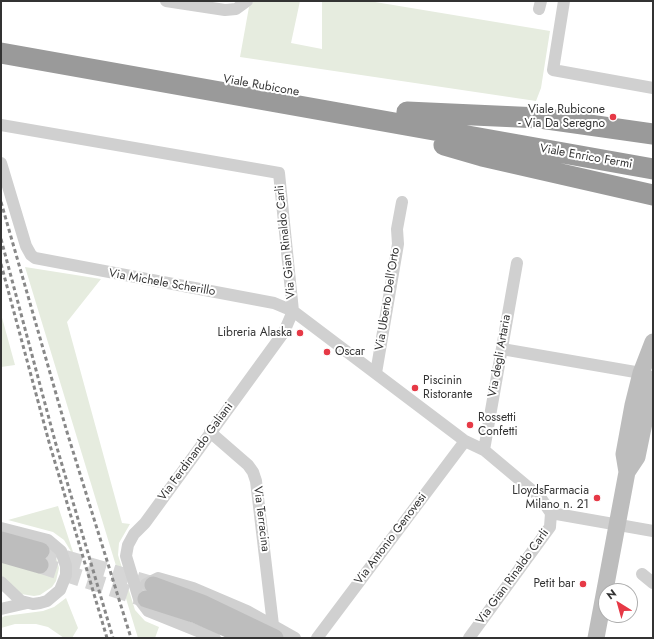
<!DOCTYPE html>
<html>
<head>
<meta charset="utf-8">
<style>
  body { margin:0 }
  #map { position:relative; width:654px; height:639px; overflow:hidden; background:#fff; font-family:Jost,sans-serif }
  canvas { display:block }
  .frame { position:absolute; inset:0; border:2px solid #333; pointer-events:none }
  .north { position:absolute; left:598px; top:583px; width:40px; height:40px; box-sizing:border-box; background:#fff; border:1px solid #adadad; border-radius:50%; rotate:323deg; font-size:11px; font-weight:700; line-height:16px; text-align:center; color:#333 }
  .north::after { content:''; display:block; margin:auto; width:14px; height:18px; background:#e63946; clip-path:polygon(50% 0,100% 100%,50% 72%,0 100%) }
</style>
</head>
<body>
<div id="map">
<canvas width="654" height="639"></canvas>
<div class="frame"></div>
<div class="north">N</div>
</div>
<script>
const c = document.querySelector('canvas').getContext('2d');
c.lineJoin = 'round';
function paint(path, color) {
  c.fillStyle = color;
  c.fill(path, 'evenodd');
}
function poly(rows) {
  const path = new Path2D();
  for (const r of rows) {
    path.moveTo(r[0], r[1]);
    for (let i = 2; i < r.length; i += 2) path.lineTo(r[i], r[i + 1]);
  }
  return path;
}
function strokePath(path, color, width, dash) {
  c.strokeStyle = color;
  c.lineWidth = width;
  c.lineCap = dash ? 'butt' : 'round';
  c.setLineDash(dash || []);
  c.stroke(path);
}
function drawText(font, color, halo, rows, align = 'center') {
  c.font = font + ' Jost,sans-serif';
  c.lineWidth = 4;
  c.setLineDash([]);
  c.textBaseline = 'middle';
  c.strokeStyle = halo;
  c.fillStyle = color;
  for (const [text, x, y, turn = 0] of rows) {
    c.save();
    c.translate(x, y);
    c.rotate((+turn || 0) * Math.PI / 180);
    c.textAlign = isNaN(turn) ? turn : align;
    if (halo) c.strokeText(text, 0, 0);
    c.fillText(text, 0, 0);
    c.restore();
  }
}
const green = poly([
  [254,1,300,1,291,43,322,49,322,1,369,1,550,31,541,88,536,101,240,57,249,7],
  [25,267,101,279,67,322,122,523,130,524,119,543,118,555,135,610,145,621,159,627,155,638,138,638],
  [1,314,15,365,1,367],
  [58,506,75,558,64,540,53,532,8,520],
  [46,547,57,560,59,568,56,581,52,587,40,595,34,596,21,594,1,575,1,562,30,570],
  [66,598,78,628,72,638,64,638,48,627,36,624,15,624,1,628,1,618,5,616,43,611,54,607]
]);
const secondaryTunnel = poly([
  [41,551,153,585],
  [40,565,146,599]
]);
const street = poly([
  [166,1,225,10,236,9,247,1],
  [564,1,553,70,653,88],
  [539,9,541,1],
  [1,125,279,173,293,311,284,332,145,523,134,534,128,545,126,556,139,599,148,611,215,638],
  [1,163,26,246,31,255,35,258,274,303,293,311,465,441,484,450,540,497,551,513,550,527,469,638],
  [502,349,641,373],
  [376,373,398,244,397,229,402,202],
  [210,432,248,465,253,472,256,481,273,625],
  [484,450,517,263],
  [551,513,653,531],
  [1,528,48,540,61,551,66,566,66,575,60,590,47,601,40,603,33,604,21,601,1,582],
  [642,574,653,583],
  [146,584,158,578,193,588,247,611,295,638],
  [1,609,27,603],
  [317,638,465,441]
]);
const secondary = poly([
  [627,472,637,457,653,379],
  [1,540,41,551],
  [1,554,40,565],
  [153,585,202,603,275,638],
  [146,599,196,615,248,638],
  [596,638,627,472,624,454,633,405,641,373,653,342]
]);
const highway = poly([
  [1,53,653,169],
  [407,112,540,118,653,134],
  [444,145,482,156,653,195]
]);
const rail = poly([
  [1,202,67,432,131,638],
  [1,239,55,441,113,638],
  [1,264,49,442,107,638]
]);
const markers = [
  [613,117,4,"#e63946"],
  [300,333,4,"#e63946"],
  [327,352,4,"#e63946"],
  [415,388,4,"#e63946"],
  [470,425,4,"#e63946"],
  [597,498,4,"#e63946"],
  [583,584,4,"#e63946"]
];
const streetNames = [
  ["Viale Rubicone",261,86,10],
  ["Viale Enrico Fermi",586,157,10],
  ["Via Gian Rinaldo Carli",286,242,-96],
  ["Via Michele Scherillo",162,283,10],
  ["Via Uberto Dell'Orto",388,299,-81],
  ["Via degli Artaria",500,356,-80],
  ["Via Ferdinando Galiani",196,452,-54],
  ["Via Terracina",261,519,83],
  ["Via Antonio Genovesi",391,539,-53],
  ["Via Gian Rinaldo Carli",513,577,-54]
];
const poiNames = [
  ["Viale Rubicone",605,110],
  ["- Via Da Seregno",605,124],
  ["Libreria Alaska",292,333],
  ["Oscar",335,352,"left"],
  ["Piscinin",423,381,"left"],
  ["Ristorante",423,395,"left"],
  ["Rossetti",478,418,"left"],
  ["Confetti",478,432,"left"],
  ["LloydsFarmacia",589,491],
  ["Milano n. 21",589,505],
  ["Petit bar",575,584]
];
paint(green, '#e6ecdf');
strokePath(secondaryTunnel, '#d6d6d6', 17, [17, 8]);
strokePath(street, '#d0d0d0', 12);
strokePath(secondary, '#bdbdbd', 17);
strokePath(highway, '#9a9a9a', 21);
strokePath(rail, '#888', 3, [4, 3]);
for (const [x, y, r, color] of markers) {
  const dot = new Path2D();
  dot.arc(x, y, r, 0, 2 * Math.PI);
  c.fillStyle = color;
  c.fill(dot);
  strokePath(dot, '#fff', 1.5);
}
drawText('12px', '#333', '#fff', streetNames);
drawText('12px', '#333', '#fff', poiNames, 'right');
</script>
</body>
</html>
